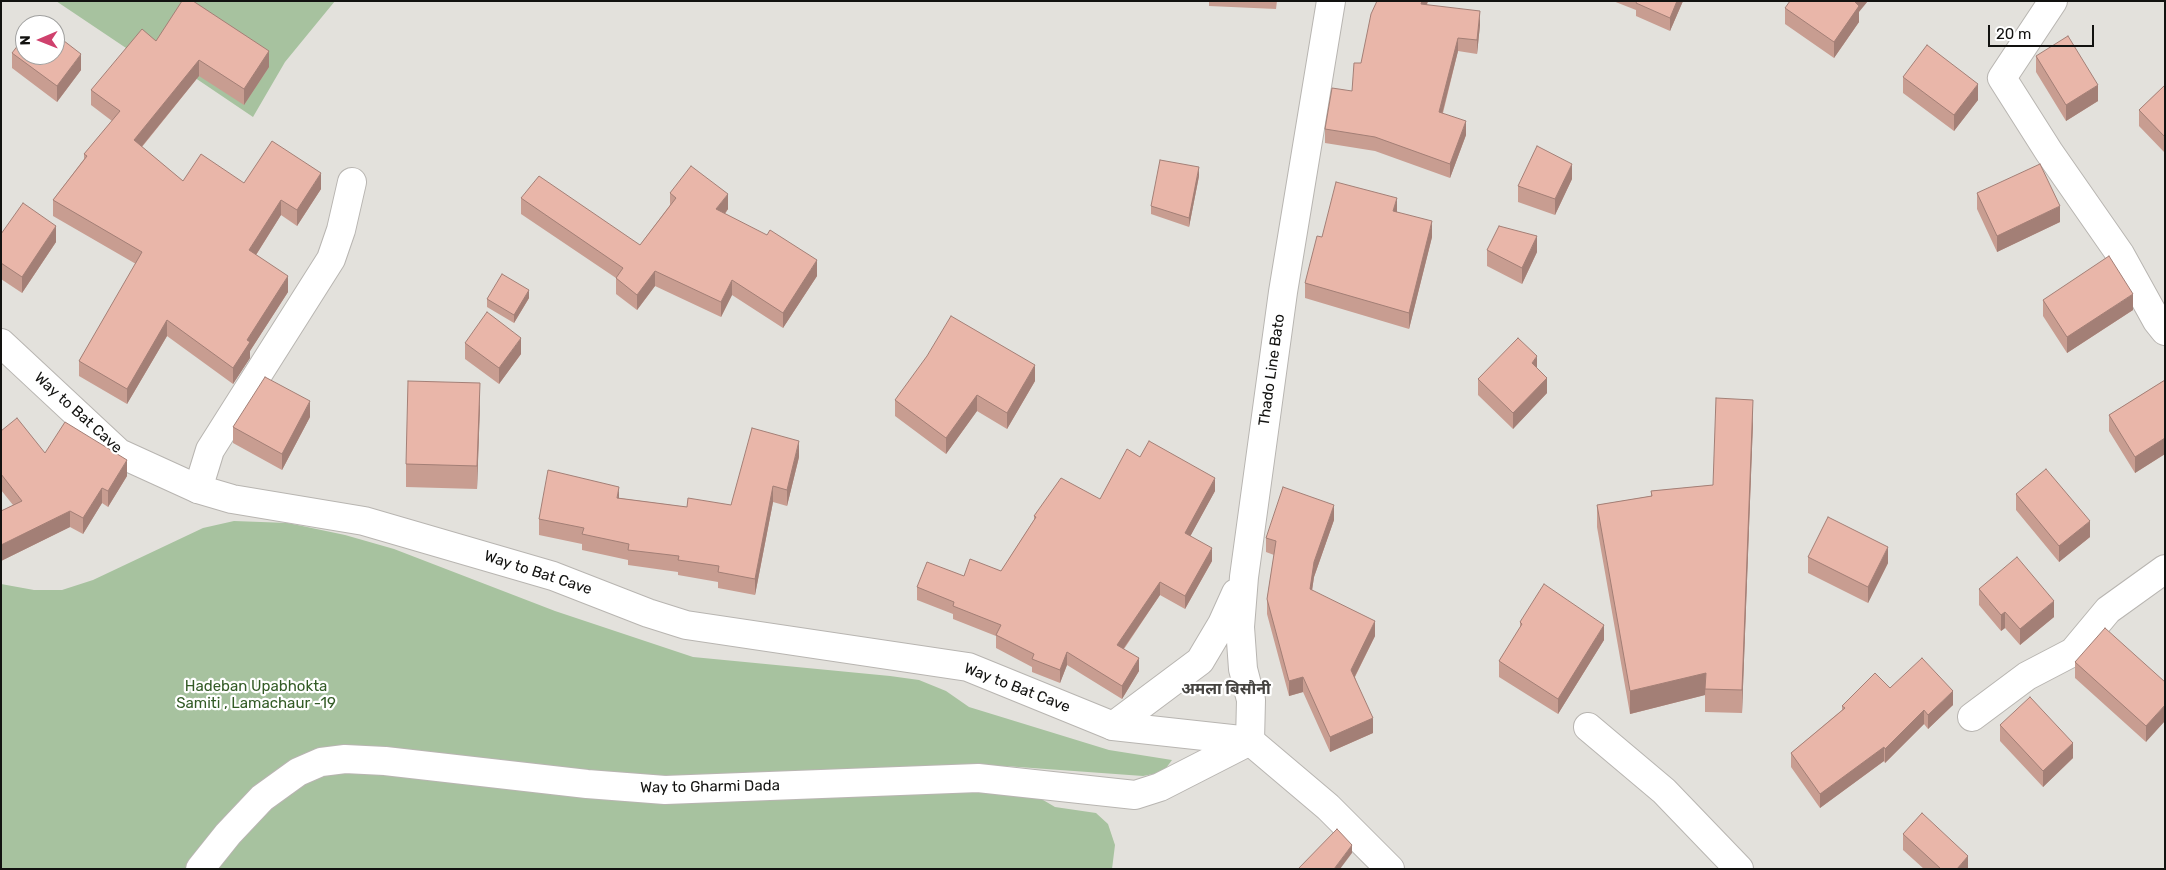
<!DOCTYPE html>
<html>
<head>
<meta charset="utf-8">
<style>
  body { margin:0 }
  #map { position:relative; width:2166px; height:870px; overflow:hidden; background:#e3e1dc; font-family:Rubik,sans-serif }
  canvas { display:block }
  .frame { position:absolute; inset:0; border:2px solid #121210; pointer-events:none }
  .north { position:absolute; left:15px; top:15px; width:50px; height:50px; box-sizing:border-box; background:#fff; border:1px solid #a0a09f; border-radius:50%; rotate:269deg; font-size:14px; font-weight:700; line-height:20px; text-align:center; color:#121210 }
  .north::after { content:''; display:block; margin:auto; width:18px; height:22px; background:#cf416d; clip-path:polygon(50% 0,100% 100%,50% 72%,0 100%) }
  .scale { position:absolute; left:1988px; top:25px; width:106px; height:22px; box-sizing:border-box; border:2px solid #121210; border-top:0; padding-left:6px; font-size:15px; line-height:18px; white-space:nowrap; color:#121210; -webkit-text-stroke:4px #fff; paint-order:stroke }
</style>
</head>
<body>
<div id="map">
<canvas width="2166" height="870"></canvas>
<div class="frame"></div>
<div class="north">N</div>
<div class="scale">20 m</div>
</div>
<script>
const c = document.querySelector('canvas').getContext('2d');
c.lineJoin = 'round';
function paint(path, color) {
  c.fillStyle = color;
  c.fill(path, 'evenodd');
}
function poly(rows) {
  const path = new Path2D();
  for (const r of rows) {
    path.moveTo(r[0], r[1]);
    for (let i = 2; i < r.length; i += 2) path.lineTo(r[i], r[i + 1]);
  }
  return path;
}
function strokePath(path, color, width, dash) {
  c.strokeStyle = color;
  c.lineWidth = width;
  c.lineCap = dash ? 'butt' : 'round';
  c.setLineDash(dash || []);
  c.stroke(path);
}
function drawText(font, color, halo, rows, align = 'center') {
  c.font = font + ' Rubik,"Noto Sans Devanagari",sans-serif';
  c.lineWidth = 4.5;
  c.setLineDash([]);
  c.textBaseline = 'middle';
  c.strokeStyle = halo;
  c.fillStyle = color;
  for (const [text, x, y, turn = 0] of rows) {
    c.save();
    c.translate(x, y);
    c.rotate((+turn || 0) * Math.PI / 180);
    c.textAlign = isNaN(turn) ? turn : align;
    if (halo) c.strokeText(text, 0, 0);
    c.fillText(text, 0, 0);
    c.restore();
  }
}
const green = poly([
  [56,1,335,1,285,62,253,117,139,40,129,50],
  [234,521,288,523,345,535,394,549,555,611,693,657,890,676,919,680,946,691,969,707,1109,750,1172,760,1163,772,1143,776,1005,766,1021,787,1055,807,1096,813,1108,824,1115,845,1112,869,1,869,1,584,34,590,62,590,93,580,203,528]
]);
const street = poly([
  [2053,1,2002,78,2049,152,2120,254,2157,321,2165,331],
  [198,489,210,450,331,259,341,230,352,182],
  [1972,717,2027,676,2073,652,2108,610,2165,569],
  [1588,727,1664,791,1739,869]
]);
const secondary = poly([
  [1113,726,1200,661,1222,624,1236,593],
  [200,869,228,834,262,798,298,772,321,762,345,759,385,761,587,784,665,790,978,778,1135,795,1160,787,1250,741,1251,700,1243,669,1240,627,1244,577,1283,292,1331,1]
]);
const primary = poly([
  [1,343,119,453,198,489,232,499,364,521,553,576,648,613,686,625,968,667,1113,726,1250,741,1328,807,1390,869]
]);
const wall = poly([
  [1209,1,1277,1,1276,9,1209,6],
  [1377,1,1428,1,1427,5,1480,25,1477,54,1458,51,1443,113,1466,135,1450,178,1375,151,1325,143,1325,129,1352,91,1361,63],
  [1613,1,1683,1,1670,31,1636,16,1636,10],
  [1785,8,1859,12,1859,22,1834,58,1785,24],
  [156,41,269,67,244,105,199,76,142,147,183,181,244,183,321,189,297,226,281,215,256,255,288,292,250,351,250,358,233,384,167,336,127,404,79,376,79,361,136,264,53,216,53,200,84,159,84,154,112,121,91,105,91,90],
  [12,53,81,70,57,102,12,68],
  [2036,56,2098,101,2066,121,2036,72],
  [1903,77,1978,100,1954,131,1903,93],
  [2165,85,2165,153,2139,126,2139,110],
  [1199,176,1189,227,1151,214,1151,206],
  [1572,179,1555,215,1518,202,1518,186],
  [670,193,728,209,725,214,817,276,783,328,732,295,721,317,655,286,637,310,616,294,616,278,521,214,521,198,640,245,670,205],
  [1977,193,2060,222,1997,252,1977,209],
  [1397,212,1432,237,1409,329,1305,298,1305,283,1322,237],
  [1,234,56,242,22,293,1,279],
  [1487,250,1537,252,1522,284,1487,266],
  [529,298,514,323,487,307,487,299],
  [2043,300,2133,310,2067,353,2043,316],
  [465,343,521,354,499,384,465,359],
  [1537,368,1547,393,1513,429,1478,395,1478,379],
  [2165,380,2165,454,2135,473,2109,431,2109,415],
  [1035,381,1007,429,977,411,946,454,895,416,895,400],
  [480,405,477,489,406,487,406,464],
  [310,417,282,470,233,443,233,427],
  [1753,422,1742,713,1705,712,1705,695,1630,714,1597,527,1597,505,1651,496,1651,491,1713,485],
  [1,431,45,453,127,476,108,507,102,503,83,534,70,527,1,561,1,511,13,505,1,490],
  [799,457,787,506,773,502,755,595,718,588,718,582,678,575,678,572,628,565,628,560,582,550,582,544,539,535,539,519,619,498,687,507,731,505],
  [1140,457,1215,491,1190,536,1212,561,1185,609,1160,595,1124,649,1139,671,1122,699,1067,665,1060,683,1032,672,1032,667,996,648,996,636,953,619,953,614,917,600,917,587,964,576,1001,571,1034,520,1034,516,1100,499],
  [2016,494,2090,537,2059,562,2016,510],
  [1334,520,1314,577,1312,590,1375,636,1355,677,1373,733,1330,752,1303,692,1289,696,1267,614,1267,599,1274,555,1266,552,1266,538],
  [1808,557,1888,563,1868,603,1808,573],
  [1979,589,2054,617,2020,645,2005,628,2001,631,1979,605],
  [1520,622,1604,640,1558,714,1499,677,1499,661,1520,628],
  [2075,662,2165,682,2146,742,2075,678],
  [1890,688,1953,705,1928,729,1924,724,1885,763,1884,761,1820,808,1791,767,1791,753,1842,710,1842,706],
  [2000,725,2073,758,2043,787,2000,741],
  [1903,834,1968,869,1924,869,1903,850]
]);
const shadedWall = poly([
  [1422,1,1428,1,1421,18,1421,4],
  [1677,1,1683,1,1670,31,1670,18],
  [1856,1,1868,1,1859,12,1859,22,1834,58,1834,42],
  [1480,11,1480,25,1477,54,1477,40],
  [1458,38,1458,51,1439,126,1439,112],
  [269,51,269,67,244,105,244,89],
  [81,54,81,70,57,102,57,86],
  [199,60,199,76,134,156,134,140],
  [1978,84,1978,100,1954,131,1954,115],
  [2098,85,2098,101,2066,121,2066,105],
  [1466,121,1466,135,1450,178,1450,164],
  [1572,164,1572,179,1555,215,1555,199],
  [1199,167,1199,176,1189,227,1189,218],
  [321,173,321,189,297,226,297,210],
  [728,194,728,209,716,225,716,209],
  [1397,198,1397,214,1393,211],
  [281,200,281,215,249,266,249,250],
  [2060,206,2060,222,1997,252,1997,236],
  [1432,221,1432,237,1409,329,1409,313],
  [56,226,56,242,22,293,22,277],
  [1537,236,1537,252,1522,284,1522,268],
  [817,260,817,276,783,328,783,313],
  [655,271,655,286,637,310,637,295],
  [288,276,288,292,250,351,250,358,233,384,233,368,247,340],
  [732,280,732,295,721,317,721,302],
  [529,290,529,298,514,323,514,315],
  [2133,294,2133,310,2067,353,2067,337],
  [167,320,167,336,127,404,127,389],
  [521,338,521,354,499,384,499,368],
  [1537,356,1537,372,1532,363],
  [1035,365,1035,381,1007,429,1007,413],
  [1547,378,1547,393,1513,429,1513,413],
  [480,383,480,405,477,489,477,466],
  [977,395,977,411,946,454,946,438],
  [1753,400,1753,422,1742,713,1742,690],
  [310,401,310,417,282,470,282,454],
  [2165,438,2165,454,2135,473,2135,457],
  [799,441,799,457,787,506,787,490],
  [127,460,127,476,108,507,108,491],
  [1215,478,1215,491,1185,546,1185,533],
  [773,486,773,502,755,595,755,579],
  [619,487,619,503,617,498],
  [102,488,102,503,83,534,83,518],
  [1334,505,1334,520,1314,577,1310,604,1310,589,1314,562],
  [70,511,70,527,1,561,1,545],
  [2090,521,2090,537,2059,562,2059,546],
  [1888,547,1888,563,1868,603,1868,587],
  [1212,548,1212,561,1185,609,1185,596],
  [1160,582,1160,595,1117,658,1117,645],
  [2054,601,2054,617,2020,645,2020,629],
  [2005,612,2005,628,2001,631,2001,615],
  [1375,621,1375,636,1351,684,1351,670],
  [1604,625,1604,640,1558,714,1558,699],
  [1067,652,1067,665,1060,683,1060,670],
  [1139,658,1139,671,1122,699,1122,686],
  [1706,673,1705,695,1630,714,1630,691],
  [1303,677,1303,692,1289,696,1289,681],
  [1953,691,1953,705,1928,729,1928,715],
  [2165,705,2165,721,2146,742,2146,726],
  [1924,710,1924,724,1885,763,1885,749],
  [1373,718,1373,733,1330,752,1330,737],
  [2073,743,2073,758,2043,787,2043,771],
  [1884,747,1884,761,1820,808,1820,794],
  [1352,845,1352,853,1340,869,1334,869],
  [1968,856,1968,869,1957,869]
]);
const building = poly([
  [182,1,193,1,269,51,244,89,199,60,134,140,183,181,201,154,244,183,272,141,321,173,297,210,281,200,249,250,288,276,247,340,250,342,233,368,167,320,127,389,79,361,142,252,53,200,87,156,84,154,120,111,91,90,142,29,156,41,182,1],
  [1377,1,1422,1,1421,4,1480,11,1477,40,1458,38,1439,112,1466,121,1450,164,1375,137,1325,129,1332,88,1352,91,1354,63,1361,63,1371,14,1377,1],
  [1637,1,1677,1,1670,18,1636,3,1637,1],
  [1790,1,1856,1,1855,2,1859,6,1834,42,1785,8,1790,1],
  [36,20,43,25,33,25,36,20],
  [55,34,81,54,57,86,12,53,25,36,25,55,55,55,55,34],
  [2068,36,2098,85,2066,105,2036,56,2068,36],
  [1927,45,1978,84,1954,115,1903,77,1927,45],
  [2165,85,2165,137,2139,110,2165,85],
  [1537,146,1572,164,1555,199,1518,186,1537,146],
  [1160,160,1199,167,1189,218,1151,206,1160,160],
  [2040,164,2060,206,1997,236,1977,193,2040,164],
  [691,166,728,194,716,209,767,235,770,230,817,260,783,313,732,280,721,302,655,271,637,295,616,278,623,268,521,198,539,176,640,245,676,198,670,193,691,166],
  [1336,182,1397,198,1393,211,1432,221,1409,313,1305,283,1317,236,1322,237,1336,182],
  [23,203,56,226,22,277,1,263,1,234,23,203],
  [1499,226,1537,236,1522,268,1487,250,1499,226],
  [2109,256,2133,294,2067,337,2043,300,2109,256],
  [502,274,529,290,514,315,487,299,502,274],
  [487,312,521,338,499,368,465,343,487,312],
  [951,316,1035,365,1007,413,977,395,946,438,895,400,927,356,951,316],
  [1518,338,1537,356,1532,363,1547,378,1513,413,1478,379,1518,338],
  [265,377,310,401,282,454,233,427,265,377],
  [2165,380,2165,438,2135,457,2109,415,2165,380],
  [408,381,480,383,477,466,406,464,408,381],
  [1716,398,1753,400,1742,690,1705,689,1706,673,1630,691,1597,505,1652,496,1651,491,1713,485,1716,398],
  [17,418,45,453,65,422,127,460,108,491,102,488,83,518,70,511,1,545,1,511,22,501,1,474,1,431,17,418],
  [752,428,799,441,787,490,773,486,755,579,718,572,719,566,678,560,679,556,628,550,629,544,582,534,584,528,539,519,548,470,619,487,617,498,687,507,688,498,731,505,752,428],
  [1149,441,1215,478,1185,533,1212,548,1185,596,1160,582,1117,645,1139,658,1122,686,1067,652,1060,670,1032,659,1034,654,996,635,1001,625,953,606,954,602,917,587,927,562,964,576,970,559,1001,571,1036,517,1034,516,1061,478,1100,499,1127,449,1140,457,1149,441],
  [2046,469,2090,521,2059,546,2016,494,2046,469],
  [1283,487,1334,505,1314,562,1310,589,1375,621,1351,670,1373,718,1330,737,1303,677,1289,681,1267,599,1276,541,1266,538,1283,487],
  [1828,517,1888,547,1868,587,1808,557,1828,517],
  [2017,557,2054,601,2020,629,2005,612,2001,615,1979,589,2017,557],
  [1544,584,1604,625,1558,699,1499,661,1522,624,1520,622,1544,584],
  [2105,628,2165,682,2165,705,2146,726,2075,662,2105,628],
  [1922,658,1953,691,1928,715,1924,710,1885,749,1884,747,1820,794,1791,753,1845,708,1842,706,1875,673,1890,688,1922,658],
  [2030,697,2073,743,2043,771,2000,725,2030,697],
  [1922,813,1968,856,1957,869,1941,869,1903,834,1922,813],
  [1337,829,1352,845,1334,869,1298,869,1337,829]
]);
const streetNames = [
  ["Thado Line Bato",1272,370,-82],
  ["Way to Bat Cave",78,413,42],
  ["Way to Bat Cave",538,573,18],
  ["Way to Bat Cave",1017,688,21],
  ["Way to Gharmi Dada",710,787,-1]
];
const parkNames = [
  ["Hadeban Upabhokta",256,687],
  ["Samiti , Lamachaur -19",256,704]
];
const neighbourhoodNames = [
  ["अमला बिसौनी",1226,689]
];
paint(green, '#a7c29f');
strokePath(street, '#b8b5b1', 30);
strokePath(secondary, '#b8b5b1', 30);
strokePath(primary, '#b8b5b1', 30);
strokePath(street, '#fff', 28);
strokePath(secondary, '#fff', 28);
strokePath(primary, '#fff', 28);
paint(wall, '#c89d91');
paint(shadedWall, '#a37f76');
paint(building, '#e9b6a9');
strokePath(building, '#a37f76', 1);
drawText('15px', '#121210', '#fff', streetNames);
drawText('15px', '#335b26', '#fff', parkNames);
drawText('bold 16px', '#454340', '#fff', neighbourhoodNames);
</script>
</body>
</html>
